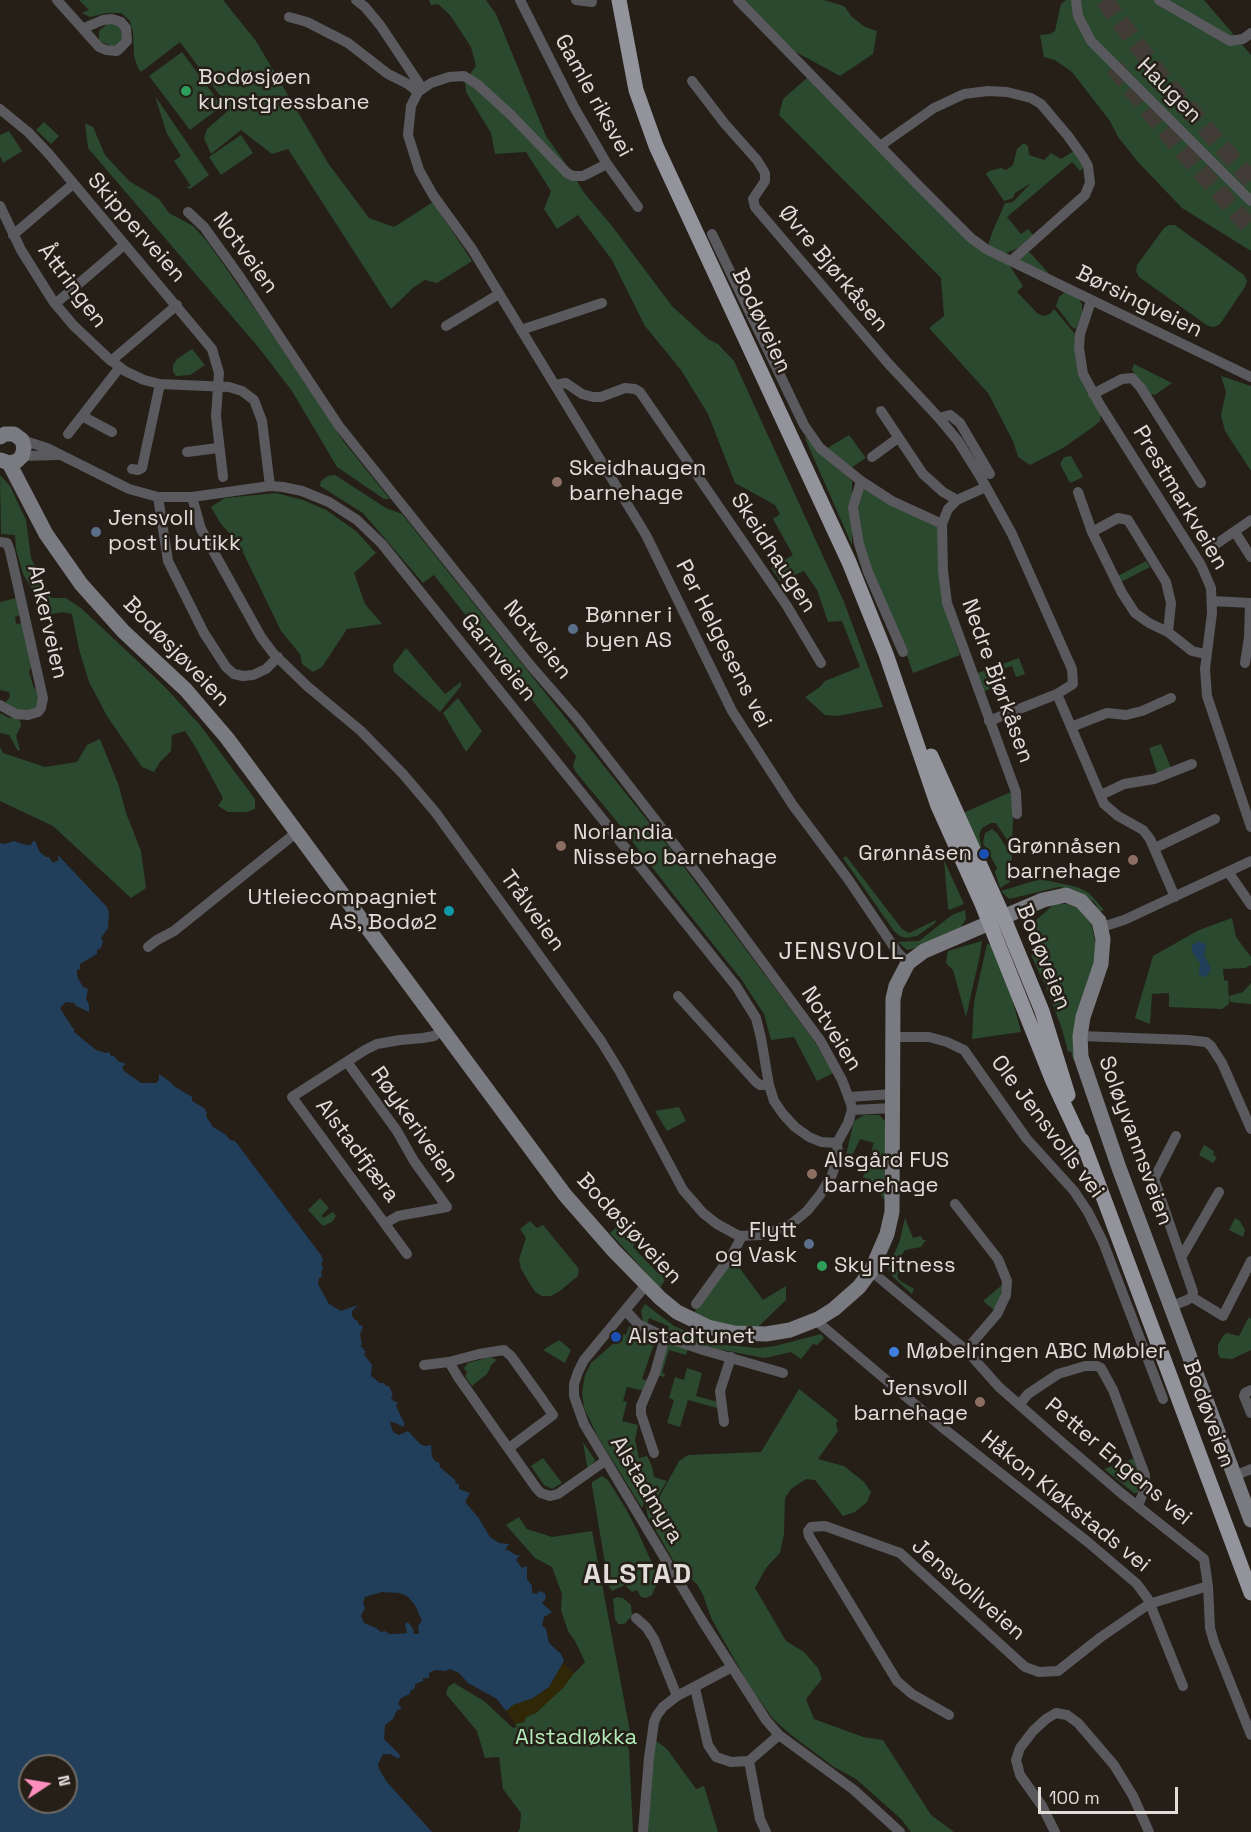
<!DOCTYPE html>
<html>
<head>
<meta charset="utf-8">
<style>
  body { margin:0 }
  #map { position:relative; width:1251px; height:1832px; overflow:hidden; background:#251f18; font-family:"Space Grotesk",sans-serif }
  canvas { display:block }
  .north { position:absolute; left:18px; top:1754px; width:60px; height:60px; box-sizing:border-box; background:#251f18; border:2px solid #706b65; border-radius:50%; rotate:78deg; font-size:16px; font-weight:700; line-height:24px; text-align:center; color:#e1ddd8 }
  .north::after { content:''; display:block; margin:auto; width:21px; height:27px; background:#fe8ebd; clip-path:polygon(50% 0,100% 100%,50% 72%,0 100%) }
  .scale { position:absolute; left:1038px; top:1787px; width:140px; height:27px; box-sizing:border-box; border:3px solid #e1ddd8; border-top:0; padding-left:8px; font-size:18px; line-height:21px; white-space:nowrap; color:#e1ddd8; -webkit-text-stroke:4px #251f18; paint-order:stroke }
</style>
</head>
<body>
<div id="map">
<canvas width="1251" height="1832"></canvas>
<div class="north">N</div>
<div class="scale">100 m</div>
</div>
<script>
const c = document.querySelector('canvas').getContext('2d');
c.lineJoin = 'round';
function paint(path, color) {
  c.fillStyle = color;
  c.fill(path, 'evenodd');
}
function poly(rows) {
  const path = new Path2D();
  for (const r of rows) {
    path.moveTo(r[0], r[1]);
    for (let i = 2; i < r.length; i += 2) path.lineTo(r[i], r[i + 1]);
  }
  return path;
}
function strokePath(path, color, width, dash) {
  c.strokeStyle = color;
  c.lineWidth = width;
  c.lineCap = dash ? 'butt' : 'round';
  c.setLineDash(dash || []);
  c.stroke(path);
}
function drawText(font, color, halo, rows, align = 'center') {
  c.font = font + ' "Space Grotesk",sans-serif';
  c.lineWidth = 5;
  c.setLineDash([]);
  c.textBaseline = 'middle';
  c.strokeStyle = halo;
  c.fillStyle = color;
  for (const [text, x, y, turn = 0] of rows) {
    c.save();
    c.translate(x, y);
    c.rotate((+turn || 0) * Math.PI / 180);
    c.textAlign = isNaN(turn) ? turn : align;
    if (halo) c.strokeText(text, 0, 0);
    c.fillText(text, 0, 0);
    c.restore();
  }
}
const green = poly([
  [79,0,223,0,256,41,328,163,369,218,394,227,433,202,472,261,437,283,425,280,413,288,391,309,288,149,272,154,241,130,211,154,204,138,207,129,230,109,180,42,141,72,138,68,134,56,133,33,130,21,121,13,107,13,90,17,82,13,89,10],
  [429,0,486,0,496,14,546,136,568,167,585,194,612,226,672,306,708,339,718,344,734,361,844,602,883,707,838,716,825,715,805,697,820,687,825,681,860,667,842,621,828,622,817,590,804,571,780,581,771,568,793,555,773,519,780,514,775,505,735,483,708,414,681,370,645,326,612,260,594,236,578,215,557,229,544,209,551,191,526,152,495,154,491,133,466,92,465,81,476,66,471,47,450,15,438,4,431,5],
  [745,0,824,0,844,6,852,17,865,27,877,31,873,54,840,76,794,51],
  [1066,0,1204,0,1251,55,1251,251,1182,208,1139,163,1118,137,1110,121,1072,72,1055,60,1044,57,1040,35,1050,34,1055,31,1061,4],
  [108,23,121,27,123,39,114,47,99,41,99,31],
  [182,52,222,106,190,130,149,76],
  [808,77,895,166,1010,266,1023,286,1017,292,1038,314,1044,316,1050,314,1054,309,1075,334,1076,361,1081,381,1101,414,1100,421,1093,427,1063,448,1030,465,1018,457,1013,441,988,393,929,328,944,316,941,278,779,115,783,99],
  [155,96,209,175,190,189,186,187,191,186,174,161,181,156,167,134],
  [44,122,59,136,51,144,36,130],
  [85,123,93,127,105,155,129,181,159,199,169,213,193,226,207,241,261,318,344,442,390,499,384,499,337,467,292,391,259,348,88,148],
  [9,131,22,151,3,163,0,156,0,135],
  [241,135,253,153,221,175,209,157],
  [1024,143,1028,146,1029,155,1044,160,1051,153,1061,159,1074,151,1085,166,1080,171,1072,162,1007,217,1021,234,1028,229,1033,235,1018,248,1004,254,988,245,992,233,1005,203,1013,202,1031,183,1015,193,1013,198,1004,201,986,174,989,171,1001,168,1006,170,1013,165,1017,149],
  [1169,225,1175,225,1244,275,1247,281,1245,287,1220,324,1214,327,1208,326,1139,277,1136,271,1137,265,1164,228],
  [1029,252,1035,258,1050,275,1020,261,1020,257],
  [1064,293,1069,293,1079,299,1082,304,1082,312,1076,329,1072,327,1056,306,1059,297],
  [192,349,205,365,190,375,176,376,173,372,173,365,177,359],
  [1134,364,1172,383,1155,395,1152,394,1149,395,1132,370],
  [1221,376,1251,386,1251,471,1225,431,1221,415,1226,392],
  [849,435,866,458,852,467,826,449],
  [804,436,852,481,852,545],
  [1071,456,1083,477,1070,483,1060,464,1064,457],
  [0,475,10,486,26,520,31,558,51,598,66,598,82,609,164,686,200,725,255,799,255,809,247,812,228,812,218,806,223,798,195,746,185,731,172,735,171,751,160,762,154,772,142,767,107,716,89,682,79,649,72,614,62,612,42,616,36,596,23,574,16,549,15,535,1,534],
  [335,475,386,508,402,514,672,851,813,1039,833,1073,817,1081,794,1037,771,1040,764,1014,741,979,673,894,614,818,575,771,573,766,576,756,434,575,423,583,363,513,320,486,321,481,328,476],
  [864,487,930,524,938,526,942,602,960,655,913,673,903,644,867,561,857,514],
  [276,493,303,500,326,510,356,531,376,553,354,573,365,604,382,624,347,629,322,667,313,672,302,664,300,654,281,631,239,544,221,524,211,507,225,498],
  [1146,561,1150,567,1121,582,1118,576],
  [16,598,20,615,15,617,16,624,23,623,31,667,29,672,34,688,39,691,40,701,35,708,29,710,18,710,5,703,10,697,9,692,0,690,0,602],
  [406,648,445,694,461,682,461,686,440,712,394,672,393,665],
  [1019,658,1025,674,1016,677,1012,666,999,670,1004,684,982,692,975,674],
  [458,698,482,731,466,752,443,713],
  [0,713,9,718,19,717,21,726,16,736,20,750,18,751,9,735,0,733],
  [100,739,119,786,126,813,141,851,146,888,131,898,53,826,0,801,0,747,3,753,45,767,77,762,87,745],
  [1161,744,1172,770,1158,775,1149,748],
  [1011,792,1014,798,1012,841,1009,843,996,823,991,823,982,828,979,835,982,849,973,838,963,813],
  [992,829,997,833,1012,856,1010,882,1000,888,995,872,997,868,983,843,985,833],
  [846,856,902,929,909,933,936,920,935,923,917,936,906,938,900,936,894,931,843,858],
  [944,860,964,904,949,910,948,908],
  [1040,879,1077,887,1089,893,1104,910,1100,911,1094,902,1079,892,1071,889,1059,887,1009,899,1001,891],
  [1054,904,1068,904,1078,908,1091,922,1097,951,1078,1058,1073,1059,1071,1051,1068,1052,1062,1029,1047,989,1031,955,1039,952,1033,923],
  [965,910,966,919,961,927,919,947,907,950,898,942,919,941,952,915],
  [1232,918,1236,937,1251,957,1251,965,1245,968,1223,969,1224,980,1228,981,1229,1004,1222,1009,1169,1007,1169,993,1152,994,1150,1024,1135,1018,1153,956,1199,930],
  [982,941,980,955,966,1017,953,970,946,963,948,951],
  [987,944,991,945,1011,994,1021,1032,972,1039,974,1002],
  [1251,983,1251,1004,1230,1002,1229,996,1243,992],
  [679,1107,686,1121,667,1131,655,1111],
  [864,1115,879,1115,886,1122,884,1179,887,1199,884,1200,875,1183,863,1177,874,1143,860,1139,850,1160,845,1159,854,1121],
  [1204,1145,1214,1151,1213,1155,1217,1157,1213,1163,1199,1155],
  [320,1198,329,1208,322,1215,323,1218,333,1212,336,1216,332,1222,323,1226,308,1210],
  [905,1218,913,1238,921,1236,923,1240,926,1240,921,1247,905,1250,894,1266,899,1272,897,1276,899,1280,914,1289,912,1294,893,1277,888,1269,900,1240],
  [1235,1218,1240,1221,1245,1230,1243,1237,1229,1230],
  [530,1221,537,1228,543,1225,579,1269,578,1276,560,1291,551,1296,542,1296,535,1292,521,1269,519,1259,526,1238,520,1229],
  [623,1221,638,1237,633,1247,656,1271,666,1278,660,1288,610,1233],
  [733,1259,763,1300,786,1286,786,1300,756,1329,740,1329,692,1315],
  [1002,1285,1000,1298,994,1310,983,1301],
  [645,1304,674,1326,717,1344,758,1348,775,1346,821,1334,824,1338,817,1345,813,1344,801,1359,791,1352,765,1358,717,1349,669,1334,668,1326,649,1318,647,1324,643,1323,641,1311],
  [1249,1317,1251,1319,1251,1350,1232,1359,1220,1358,1218,1354,1218,1345,1223,1336,1227,1333,1239,1336],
  [629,1326,656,1337,659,1342,657,1345,654,1344,642,1379,648,1381,645,1391,627,1387,623,1401,627,1402,622,1421,638,1425,635,1440,639,1458,647,1456,652,1466,654,1477,667,1481,658,1496,645,1501,642,1508,598,1437,584,1408,582,1392,585,1375,591,1363,624,1334,626,1335],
  [559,1340,571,1350,565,1363,543,1350],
  [671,1343,688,1349,686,1355,669,1350,662,1373,665,1374,664,1377,657,1375,665,1346],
  [490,1357,497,1360,492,1364,487,1374,472,1386,465,1376,467,1373,464,1368,468,1363],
  [687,1368,702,1373,696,1396,718,1402,717,1408,688,1400,680,1427,667,1423,674,1400,669,1398,675,1377,684,1380],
  [799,1389,838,1420,836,1424,838,1431,818,1459,844,1466,864,1482,871,1492,867,1502,855,1512,843,1516,815,1480,806,1479,791,1489,785,1498,784,1534,780,1553,766,1568,755,1588,786,1641,804,1652,818,1668,822,1679,806,1699,814,1719,863,1737,883,1740,931,1815,954,1832,911,1832,901,1819,856,1779,834,1767,790,1734,773,1719,749,1685,712,1620,703,1595,697,1584,677,1567,648,1517,645,1503,659,1498,679,1461,688,1455,761,1452],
  [583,1442,595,1460,589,1468,587,1466],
  [543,1458,562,1483,552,1489,544,1485,531,1466],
  [1135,1458,1140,1476,1139,1490,1137,1493,1134,1493,1104,1469],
  [602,1476,608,1480,626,1509,638,1532,655,1570,664,1578,656,1586,652,1595,646,1598,641,1597,637,1590,632,1592,625,1585,612,1591,609,1587,592,1486,592,1482],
  [519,1517,527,1529,552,1537,592,1531,632,1742,626,1743,629,1750,633,1832,518,1832,520,1828,521,1813,503,1789,499,1757,485,1758,477,1731,446,1694,448,1687,454,1683,484,1701,513,1728,517,1727,515,1724,524,1722,526,1717,536,1713,585,1662,575,1641,568,1631,561,1610,562,1594,552,1567,535,1558,506,1525],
  [617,1597,623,1598,631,1605,632,1616,624,1624,618,1624,615,1619,613,1599],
  [655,1740,667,1749,696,1789,704,1786,718,1832,646,1832]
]);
const sand = poly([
  [563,1663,574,1673,563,1688,536,1713,526,1717,524,1722,515,1724,506,1711,513,1705,533,1698,549,1687]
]);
const water = poly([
  [14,841,26,845,31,845,33,841,35,841,39,851,46,857,49,857,53,863,59,860,57,854,107,907,109,912,108,928,101,938,103,941,101,948,97,950,97,954,80,964,80,969,77,970,77,976,83,987,88,989,86,999,89,1004,89,1012,76,1006,74,1003,66,1002,60,1008,72,1027,74,1028,74,1032,96,1050,105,1053,109,1052,111,1056,114,1056,118,1061,126,1064,122,1067,124,1071,141,1083,156,1083,159,1080,159,1074,169,1081,174,1086,192,1097,192,1101,204,1108,207,1113,206,1116,213,1127,225,1134,230,1140,235,1141,321,1255,323,1261,321,1264,323,1268,321,1272,322,1277,319,1278,318,1284,329,1304,341,1311,358,1305,352,1311,352,1316,355,1320,357,1320,359,1325,363,1326,360,1335,362,1345,360,1345,366,1352,364,1353,365,1356,372,1365,371,1376,380,1383,384,1383,386,1386,389,1386,393,1395,391,1397,392,1400,398,1403,396,1406,404,1423,404,1427,393,1422,390,1422,393,1432,399,1435,408,1431,420,1444,425,1446,431,1445,432,1457,436,1462,439,1462,440,1467,455,1480,456,1484,459,1484,459,1489,470,1493,465,1502,478,1517,490,1537,499,1543,509,1544,505,1550,508,1550,516,1555,520,1555,516,1560,522,1568,527,1566,527,1579,532,1586,532,1593,537,1594,538,1591,545,1593,546,1598,542,1603,552,1612,544,1617,542,1625,546,1629,549,1643,561,1654,564,1661,549,1687,533,1698,513,1705,506,1711,497,1699,468,1683,459,1673,450,1669,445,1671,435,1670,429,1673,429,1678,423,1678,423,1681,415,1684,415,1688,410,1691,410,1694,401,1698,398,1704,402,1709,397,1710,393,1719,385,1725,384,1739,400,1755,399,1759,390,1754,383,1754,378,1764,379,1769,387,1782,432,1832,0,1832,0,843,5,844],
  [382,1592,399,1593,407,1596,415,1605,422,1621,418,1626,419,1634,414,1634,413,1629,408,1622,405,1624,407,1633,396,1634,389,1634,385,1631,381,1632,376,1628,364,1623,361,1616,365,1608,363,1603,365,1597],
  [30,1766,66,1766,66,1802,30,1802],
  [1199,941,1206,945,1204,955,1211,968,1207,976,1203,977,1199,974,1200,963,1192,952,1192,945]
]);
const highwayTunnel = poly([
  [1104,0,1161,77,1251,180],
  [1114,67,1168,134,1251,229]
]);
const street = poly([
  [57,0,99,47,106,50,117,51,127,41,126,28,121,22,112,19,103,20,84,28],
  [356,0,365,7,380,25,422,88],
  [520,0,574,107,607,164,638,207],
  [576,0,592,2],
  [738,0,920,187,971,238,986,249,1251,377],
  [1076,0,1078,16,1091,41,1251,201],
  [1159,0,1230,41,1243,39,1251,33],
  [289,17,307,22,348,43,388,74,408,84,418,92],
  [692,81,725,124,757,160,765,173,765,181,753,199,755,207,887,362,939,418,958,441,980,476,1012,534,1072,669,1073,684,1057,694,1104,804,1118,816,1143,830,1150,839,1175,897],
  [0,109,28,132,48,153,212,349,219,373,216,416,223,477],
  [880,146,934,108,964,94,988,91,1007,92,1031,98,1041,104,1068,136,1083,157,1088,166,1090,183,1085,195,1011,261],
  [607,164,583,176,573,176,567,173,511,115,477,84,464,76,449,77,431,83,418,92,411,106,408,135,419,170,433,195,472,249,646,535,732,711,792,804,848,879,898,953,908,963],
  [0,206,21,250,53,301,73,325,109,359,125,371,144,380,160,384,229,387,242,391,254,400,262,421,270,486],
  [712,234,804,425,820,448,861,481,892,501,942,524,948,509,957,500,986,487],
  [13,235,73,184],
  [1091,301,1080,334,1079,348,1083,374,1100,405,1201,565,1211,588,1212,613,1205,669,1207,696,1251,827],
  [55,304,124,245],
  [446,326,499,294],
  [521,330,602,303],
  [111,361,177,305],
  [555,385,566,383,582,394,593,397,601,397,625,388,635,389,640,392,787,606,821,663],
  [1093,394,1122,379,1132,378,1141,388,1201,483],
  [881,411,923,474,943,492,957,500],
  [82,416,112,432],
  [939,418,950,415,960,423,990,474],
  [68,434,120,367],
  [22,440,47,448,129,489,158,497,192,497,270,486,283,487,302,491,329,502,357,520,382,544,736,986,756,1018,761,1038,769,1085,774,1101,783,1114,795,1127,809,1137,821,1142,837,1143,848,1123,852,1110,851,1104,842,1080,820,1040,702,880,578,720,531,666,339,426,240,277,204,227,188,212],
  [187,452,218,448],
  [22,456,57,455],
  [872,457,898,438],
  [132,469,138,470,142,468,160,384],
  [861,481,853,508,859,544,868,572,903,652],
  [1078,492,1092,532,1122,593,1135,613,1149,623,1168,632,1192,651,1205,654],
  [158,497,168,561,204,633,226,667,234,674,243,676,253,675,266,669,278,657],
  [192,497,201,529,261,637,273,653,307,686,361,731,403,774,436,813,601,1041,620,1072,683,1190,703,1213,717,1224,739,1236,761,1235,790,1225,807,1211,820,1195,832,1175,838,1155,837,1143],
  [942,524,943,571,947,603,1013,784,1016,792,1017,814],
  [1092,532,1118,518,1128,520,1166,582,1171,603,1168,632],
  [1235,532,1251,557],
  [0,542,7,543,10,551,43,698,41,708,38,712,28,715,16,714,0,705],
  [1212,547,1251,520],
  [1212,601,1251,603],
  [1245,663,1249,637,1250,604],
  [989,721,1057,694],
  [1071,727,1107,713,1126,715,1142,711,1171,698],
  [1101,795,1124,784,1154,779,1192,764],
  [1155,848,1215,819],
  [1229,873,1251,905],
  [1102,927,1124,920,1251,861],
  [148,947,157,940,174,931,297,832],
  [678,996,756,1082,760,1085,769,1085],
  [1080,1036,1188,1040,1206,1042,1211,1046,1222,1063,1251,1129],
  [892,1037,929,1037,947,1042,964,1050,1026,1138,1074,1191,1088,1212,1103,1242,1163,1399],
  [347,1062,397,1131,414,1161,447,1207,398,1216,386,1223],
  [849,1097,893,1094],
  [852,1110,893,1108],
  [955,1204,998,1259,1007,1281,1006,1295,997,1314,966,1350],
  [407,1254,292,1097,365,1050,377,1044,400,1040,423,1038,434,1036,442,1030],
  [1182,1256,1219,1192],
  [871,1271,966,1350,999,1387,1065,1445,1121,1493,1204,1559,1208,1586,1210,1628,1214,1642,1251,1735],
  [646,1285,584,1360,578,1372,574,1384,574,1396,584,1424,703,1622,766,1720,779,1735,854,1790,900,1832],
  [1192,1297,1223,1316,1251,1261],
  [696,1304,733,1253,742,1236],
  [1172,1306,1187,1300,1192,1297,1193,1292,1154,1179,1176,1136],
  [626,1311,638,1324,665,1337,703,1350,783,1373],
  [818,1319,820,1324,943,1428,1089,1543,1137,1584,1148,1599,1183,1686],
  [424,1365,449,1362],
  [1251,1390,1245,1393,1244,1396,1251,1413],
  [1019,1405,1028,1394,1058,1374,1085,1366,1097,1366,1101,1368,1113,1390,1145,1475,1145,1488,1138,1506],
  [724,1422,720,1391,731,1357],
  [509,1448,553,1415,542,1399,511,1356,504,1350,479,1354,449,1362,458,1377,537,1489,541,1493,550,1496,558,1494,605,1461],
  [654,1453,641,1414,641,1406,655,1373,665,1337],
  [1234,1476,1251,1469],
  [636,1618,646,1627,654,1639,677,1696],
  [695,1688,708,1745,716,1757,731,1762,749,1761],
  [949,1715,912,1694,897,1681,809,1536,808,1531,811,1527,825,1526,900,1553,1025,1667,1039,1672,1058,1671,1101,1637,1149,1604,1208,1586],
  [643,1832,649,1758,654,1722,657,1715,663,1707,677,1696,732,1667],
  [766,1832,760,1819,749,1761,779,1735],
  [1055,1832,1042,1806,1020,1775,1016,1760,1020,1748,1033,1731,1046,1719,1056,1713,1067,1715,1078,1723,1114,1765,1133,1796,1149,1832]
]);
const secondary = poly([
  [0,437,5,434,14,434,22,440,24,448,22,456,17,461,9,463,1,460],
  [9,463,46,534,81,584,123,631,186,690,227,738,565,1195,614,1251,660,1298,677,1312,708,1327,734,1333,766,1334,790,1330,818,1319,834,1309,859,1287,871,1271,887,1234,892,1212,893,999,896,986,908,963,924,951,1043,900,1066,895,1081,901,1099,921,1103,939,1101,964,1083,1017,1080,1036,1081,1057,1119,1168,1251,1520]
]);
const primary = poly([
  [619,0,636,90,656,146,849,562,886,654,938,806,982,904,1052,1079,1085,1150],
  [931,756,1003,916,1042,1011,1068,1095],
  [1082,1140,1251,1593]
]);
const markers = [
  [186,91,6,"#2e9e5b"],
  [557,482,6,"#8d6e63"],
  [96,532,6,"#5c6f8a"],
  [573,629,6,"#5c6f8a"],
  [561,846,6,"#8d6e63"],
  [984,854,6,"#1a4fb4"],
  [1133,860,6,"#8d6e63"],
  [449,911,6,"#0f9aa8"],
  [812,1174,6,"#8d6e63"],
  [809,1244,6,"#5c6f8a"],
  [822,1266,6,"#2e9e5b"],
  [616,1337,6,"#1a4fb4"],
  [894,1352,6,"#3f7fe0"],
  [980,1402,6,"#8d6e63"]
];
const poiNames = [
  ["Bodøsjøen",198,78],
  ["kunstgressbane",198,103],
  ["Skeidhaugen",569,469],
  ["barnehage",569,494],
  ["Jensvoll",108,519],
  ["post i butikk",108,544],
  ["Bønner i",585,616],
  ["byen AS",585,641],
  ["Norlandia",573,833],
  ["Nissebo barnehage",573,858],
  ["Grønnåsen",1121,847,"right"],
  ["barnehage",1121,872,"right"],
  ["Grønnåsen",972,854,"right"],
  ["Utleiecompagniet",437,898,"right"],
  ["AS, Bodø2",437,923,"right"],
  ["Alsgård FUS",824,1161],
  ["barnehage",824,1186],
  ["Flytt",797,1231,"right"],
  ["og Vask",797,1256,"right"],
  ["Sky Fitness",834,1266],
  ["Alstadtunet",628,1337],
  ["Møbelringen ABC Møbler",906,1352],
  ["Jensvoll",968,1389,"right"],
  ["barnehage",968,1414,"right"]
];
const streetNames = [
  ["Haugen",1169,91,45],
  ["Gamle riksvei",593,96,61],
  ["Skipperveien",136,228,49],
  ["Notveien",245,253,54],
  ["Øvre Bjørkåsen",833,269,50],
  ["Åttringen",72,286,53],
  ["Børsingveien",1139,302,26],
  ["Bodøveien",761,321,65],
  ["Prestmarkveien",1180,498,59],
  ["Skeidhaugen",773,553,57],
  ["Ankerveien",47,622,77],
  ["Notveien",537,640,51],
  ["Per Helgesens vei",723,644,63],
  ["Bodøsjøveien",176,652,46],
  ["Garnveien",498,658,51],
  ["Nedre Bjørkåsen",997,681,70],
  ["Trålveien",532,911,54],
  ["Bodøveien",1043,957,68],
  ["Notveien",831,1029,58],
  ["Røykeriveien",414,1125,55],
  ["Ole Jensvolls vei",1047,1127,53],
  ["Soløyvannsveien",1135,1141,70],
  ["Alstadfjæra",357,1151,53],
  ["Bodøsjøveien",629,1229,47],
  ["Bodøveien",1208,1414,70],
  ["Petter Engens vei",1118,1462,40],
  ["Alstadmyra",646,1490,59],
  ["Håkon Kløkstads vei",1065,1502,39],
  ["Jensvollveien",968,1590,41]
];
const parkNames = [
  ["Alstadløkka",576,1738]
];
const neighbourhoodNames = [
  ["JENSVOLL",842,952]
];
const districtNames = [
  ["ALSTAD",638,1575]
];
paint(green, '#2b492e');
paint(sand, '#2f2705');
paint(water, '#213e5a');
strokePath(highwayTunnel, '#413c35', 18, [18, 9]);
strokePath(street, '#59595e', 10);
strokePath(secondary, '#7a7a81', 15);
strokePath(primary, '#93939c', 15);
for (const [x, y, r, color] of markers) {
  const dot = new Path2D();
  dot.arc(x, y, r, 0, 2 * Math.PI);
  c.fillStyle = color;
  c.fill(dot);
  strokePath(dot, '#251f18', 2);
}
drawText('22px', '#e1ddd8', '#251f18', poiNames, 'left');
drawText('22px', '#e1ddd8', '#251f18', streetNames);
drawText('22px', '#b3ebb8', '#251f18', parkNames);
c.letterSpacing = '1.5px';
drawText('24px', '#e1ddd8', '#251f18', neighbourhoodNames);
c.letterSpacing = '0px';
c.letterSpacing = '1.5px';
drawText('bold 28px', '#e1ddd8', '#251f18', districtNames);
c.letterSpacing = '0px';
</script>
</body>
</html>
